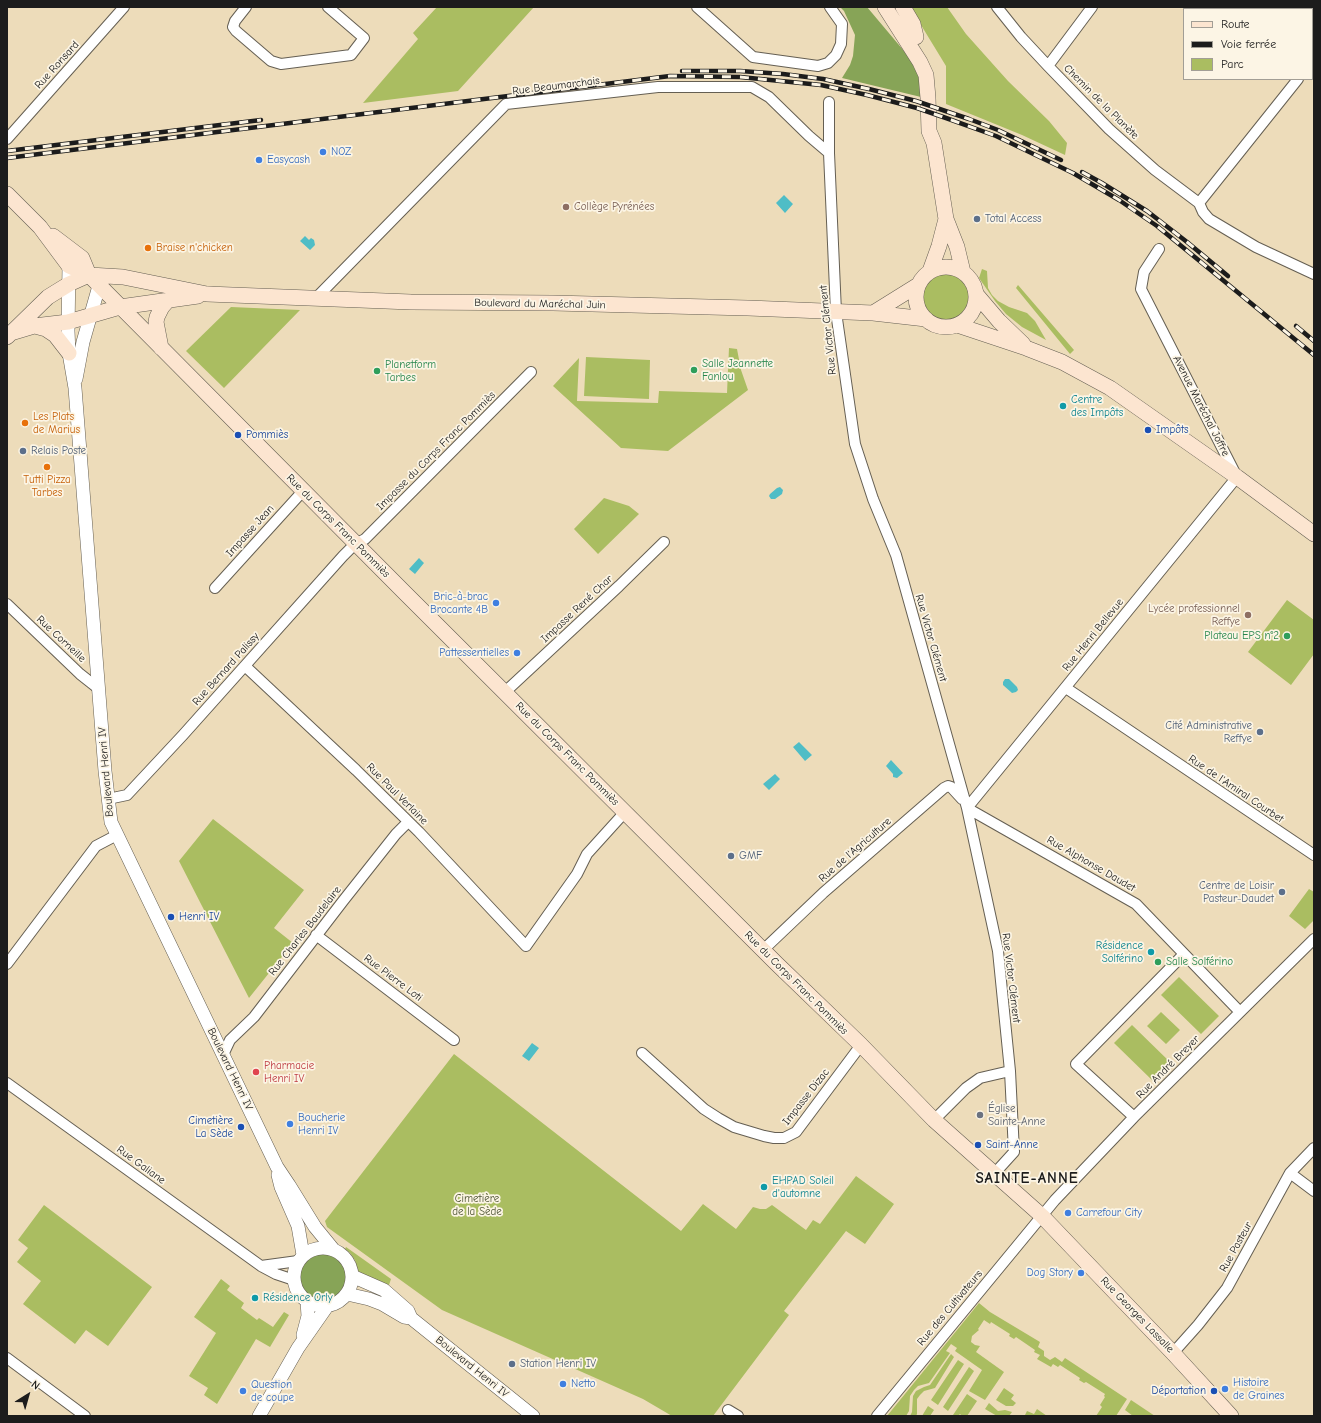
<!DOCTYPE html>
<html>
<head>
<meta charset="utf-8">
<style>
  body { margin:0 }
  #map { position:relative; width:1321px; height:1423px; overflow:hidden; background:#eddcba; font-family:"Comic Neue",sans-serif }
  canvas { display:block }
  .frame { position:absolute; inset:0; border:8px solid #1c1c1c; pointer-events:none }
  .legend { position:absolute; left:1183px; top:8px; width:130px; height:72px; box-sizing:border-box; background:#fcf5e5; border:1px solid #a29e95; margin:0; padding:5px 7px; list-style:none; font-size:12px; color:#1c1c1c }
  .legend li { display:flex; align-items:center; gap:8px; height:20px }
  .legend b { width:20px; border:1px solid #a29e95 }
  .north { position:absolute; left:8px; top:1375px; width:40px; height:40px; -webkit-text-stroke:3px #fcf5e5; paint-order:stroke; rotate:37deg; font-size:11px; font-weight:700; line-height:16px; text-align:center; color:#1c1c1c }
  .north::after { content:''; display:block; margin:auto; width:14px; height:18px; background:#1c1c1c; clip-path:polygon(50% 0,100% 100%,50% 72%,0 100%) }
</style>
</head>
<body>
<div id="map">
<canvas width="1321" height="1423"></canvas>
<div class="frame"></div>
<ul class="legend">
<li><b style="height:5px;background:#fce5d0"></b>Route</li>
<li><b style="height:5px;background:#1c1c1c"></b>Voie ferrée</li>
<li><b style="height:11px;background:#aabd61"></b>Parc</li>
</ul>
<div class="north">N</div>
</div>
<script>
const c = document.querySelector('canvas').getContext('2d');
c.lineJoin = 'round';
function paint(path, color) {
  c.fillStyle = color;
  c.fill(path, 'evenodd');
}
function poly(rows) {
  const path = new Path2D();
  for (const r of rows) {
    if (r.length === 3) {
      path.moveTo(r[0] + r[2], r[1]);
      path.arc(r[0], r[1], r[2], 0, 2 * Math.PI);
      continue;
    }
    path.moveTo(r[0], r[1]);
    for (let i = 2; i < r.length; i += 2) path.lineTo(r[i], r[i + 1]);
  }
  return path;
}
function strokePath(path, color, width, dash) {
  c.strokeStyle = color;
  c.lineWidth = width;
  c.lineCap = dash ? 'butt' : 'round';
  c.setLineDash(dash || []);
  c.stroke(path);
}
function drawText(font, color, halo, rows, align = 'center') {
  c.font = font + ' "Comic Neue",sans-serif';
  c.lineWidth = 3.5;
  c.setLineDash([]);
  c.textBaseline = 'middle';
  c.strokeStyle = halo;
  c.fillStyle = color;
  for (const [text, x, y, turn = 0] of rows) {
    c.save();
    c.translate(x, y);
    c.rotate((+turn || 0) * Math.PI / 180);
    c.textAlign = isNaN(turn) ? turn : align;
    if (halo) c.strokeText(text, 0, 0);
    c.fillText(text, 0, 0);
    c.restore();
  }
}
const green = poly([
  [437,7,534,7,458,91,363,103,418,39,413,33],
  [910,7,947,7,966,34,1008,81,1049,121,1067,143,1065,155,1022,135,946,104,946,66],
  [1254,7,1285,7,1287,9,1256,9],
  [982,269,987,271,988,288,992,295,998,301,1009,307,1027,313,1035,321,1046,340,1022,327,1006,314,995,301,979,278],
  [946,297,24],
  [1018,285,1074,350,1070,354,1016,288],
  [231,307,300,310,224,388,186,351],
  [729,348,737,349,741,370,748,390,668,451,621,448,553,386,579,358,577,401,658,403,659,391,727,393],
  [586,357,650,360,649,399,584,396],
  [604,498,629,506,639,514,598,554,574,529],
  [1287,600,1314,620,1314,654,1291,685,1248,652],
  [213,819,304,890,274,928,293,943,249,998,179,861],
  [1309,889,1314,892,1314,920,1305,929,1289,916],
  [1179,977,1219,1016,1201,1034,1161,995],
  [1161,1012,1180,1030,1166,1044,1147,1026],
  [1132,1025,1172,1064,1154,1082,1114,1043],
  [454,1054,681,1231,703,1204,736,1229,753,1207,760,1209,766,1209,772,1205,806,1230,813,1220,820,1224,856,1176,894,1204,865,1244,846,1231,784,1311,789,1315,713,1416,672,1416,643,1399,442,1310,327,1227,325,1221],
  [44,1205,152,1287,108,1346,86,1330,75,1344,23,1304,41,1281,17,1262,28,1248,18,1240],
  [346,1247,391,1279,389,1285,364,1275,358,1271,355,1260,350,1253,345,1249],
  [221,1279,230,1286,227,1290,244,1303,241,1308,257,1320,259,1318,273,1327,284,1312,289,1315,270,1347,256,1339,217,1404,204,1395,208,1388,189,1376,216,1333,194,1317],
  [979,1303,990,1312,1040,1342,1038,1347,1044,1351,1044,1356,1050,1360,1055,1357,1062,1362,1065,1358,1127,1399,1116,1416,1096,1416,1102,1407,1100,1405,1105,1397,1104,1396,1105,1394,1086,1382,1084,1383,1079,1380,1080,1378,1060,1365,1058,1367,1053,1364,1051,1367,1037,1359,1040,1355,1034,1352,1035,1350,1016,1337,1014,1339,1009,1336,1010,1334,991,1322,990,1324,984,1320,978,1329,979,1330,972,1336,971,1342,975,1345,980,1346,976,1352,1004,1372,985,1400,969,1391,982,1370,955,1351,957,1348,951,1344,946,1351,950,1353,929,1383,918,1386,914,1390,910,1396,909,1411,906,1416,887,1416],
  [951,1354,954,1357,935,1388,924,1391,920,1395,917,1399,917,1414,916,1416,910,1416,912,1412,913,1396,916,1391,924,1387,930,1385],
  [958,1360,964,1364,938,1405,931,1400],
  [969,1367,974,1371,948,1411,943,1407],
  [1004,1388,1014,1395,1011,1399,1016,1403,1013,1406,1006,1406,996,1400],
  [967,1394,977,1401,967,1416,962,1416,960,1414,958,1416,954,1416,953,1415],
  [1131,1400,1155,1416,1133,1416,1125,1410],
  [989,1403,998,1411,1005,1410,1012,1412,1009,1416,997,1416,985,1409],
  [928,1406,934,1410,930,1416,922,1416],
  [1037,1409,1047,1416,1025,1415,1027,1411,1034,1414]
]);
const forest = poly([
  [840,7,867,7,904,51,920,74,921,97,842,78,850,65,853,56,855,35,844,11],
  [324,1278,24]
]);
const water = poly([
  [784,195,793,204,785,213,776,203],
  [305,236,309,240,311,238,314,240,315,245,310,250,300,241],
  [780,487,783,490,782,494,775,499,771,499,769,496,770,494,777,488],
  [419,558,424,563,415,574,409,569],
  [1005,679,1009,679,1017,687,1018,690,1016,692,1012,693,1003,685,1003,682],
  [799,742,812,755,805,761,793,747],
  [891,760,903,773,897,778,893,777,893,774,886,766],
  [775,774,780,779,769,790,763,784],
  [532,1043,539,1048,529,1061,522,1056]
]);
const minor = poly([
  [246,7,235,21,233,27,236,31,271,61,281,64,351,55,364,38,328,7],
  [697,7,753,57,818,66,828,63,836,55,841,44,842,24,830,7],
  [997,7,1021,37,1048,66,1109,129,1155,170,1199,203],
  [1312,61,1314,58],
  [1048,66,1092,7],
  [829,102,829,153,836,312,855,444,873,499,896,555,967,808,998,951,1010,1071,1014,1152,994,1174],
  [7,139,124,7],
  [1199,203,1298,79],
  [1199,203,1203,212,1209,219,1256,247,1314,274],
  [317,297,506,104,658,87,752,87,769,97,809,136,829,153],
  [215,588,303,491],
  [7,604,80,674,99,689],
  [245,666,356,770,419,832,526,946,577,874,587,854,625,812],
  [1066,688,1314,855],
  [505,692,619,586,664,542],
  [108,799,127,795,183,735,343,556,355,544,365,539,531,372],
  [967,808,1237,477,1141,289,1144,272,1159,249],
  [967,808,1136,904,1240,1012],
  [316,935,454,1040],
  [763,950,823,893,944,788,948,786,951,787,962,799],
  [7,964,96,846,117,835],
  [642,1053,704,1109,718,1118,734,1127,764,1136,774,1138,784,1138,796,1132,861,1045],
  [223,1055,230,1040,254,1017,343,901,396,834,408,822],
  [7,1083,261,1266,276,1274,294,1280],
  [1134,1117,1076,1064,1184,954],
  [934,1120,966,1088,980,1078,1010,1071],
  [1290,1173,1314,1191],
  [261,1266,298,1261],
  [1173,1353,1198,1325,1227,1288,1290,1173,1314,1148],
  [7,1358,85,1416],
  [728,1410,738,1416],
  [877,1416,1055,1200,1134,1117,1314,939]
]);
const tertiary = poly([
  [69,266,68,331,69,353,75,388,105,771,111,822,277,1167,289,1185,315,1227,333,1249],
  [76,379,83,342,99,286],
  [278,1175,281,1187,298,1226,303,1255],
  [323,1277,29],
  [352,1276,384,1290,408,1311,411,1318],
  [347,1294,369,1299,382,1304,404,1317,411,1318,533,1416],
  [303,1335,308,1316,307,1301],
  [259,1416,298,1348,328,1305]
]);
const secondary = poly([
  [885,7,920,62,926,75,928,98,929,131,934,143,946,219,957,247,963,272],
  [903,7,913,24,916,37],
  [7,194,40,227,69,266,89,275,405,593,777,964,861,1045,934,1120,1042,1216,1173,1353,1231,1416],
  [53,236,82,258,89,275],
  [946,297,30],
  [930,271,939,246,946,219],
  [976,294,999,321,1023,344],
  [873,313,918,285],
  [957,325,1026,348,1062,362,1110,388,1237,477,1314,534],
  [35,326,46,329,55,335,69,353],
  [14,332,34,326,68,322,120,307,198,296],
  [7,337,48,297,69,284,89,275,123,277,207,294,411,302,553,303,748,308,873,313,926,319],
  [161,348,156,322,157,317,162,307,168,300]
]);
const rail = poly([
  [682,71,740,71,783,74,823,79,869,89,916,101,969,119,998,130,1061,160],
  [7,151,261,120],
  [7,158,670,76,740,77,821,85,867,95,917,108,946,118,996,136,1073,173,1119,200,1157,226,1314,355],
  [1082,172,1102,183,1147,211,1187,242,1228,276],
  [1296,326,1314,341]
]);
const markers = [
  [323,152,4,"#3f7fe0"],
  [259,160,4,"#3f7fe0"],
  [566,207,4,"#8d6e63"],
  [977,219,4,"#5c6f8a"],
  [148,248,4,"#e8710a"],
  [694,370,4,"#2e9e5b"],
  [377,371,4,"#2e9e5b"],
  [1063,406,4,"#0f9aa8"],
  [25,423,4,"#e8710a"],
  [1148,430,4,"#1a4fb4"],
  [238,435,4,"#1a4fb4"],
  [23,451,4,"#5c6f8a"],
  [47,467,4,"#e8710a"],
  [496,603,4,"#3f7fe0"],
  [1248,615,4,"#8d6e63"],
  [1287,636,4,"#2e9e5b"],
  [517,653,4,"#3f7fe0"],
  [1260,732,4,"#5c6f8a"],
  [731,856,4,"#5c6f8a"],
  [1282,892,4,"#5c6f8a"],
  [171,917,4,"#1a4fb4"],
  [1151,952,4,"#0f9aa8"],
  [1158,962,4,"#2e9e5b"],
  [256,1072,4,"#e0444e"],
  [980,1115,4,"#6b7280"],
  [290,1124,4,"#3f7fe0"],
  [241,1127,4,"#1a4fb4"],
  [978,1145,4,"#1a4fb4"],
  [764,1187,4,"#0f9aa8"],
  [1068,1213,4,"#3f7fe0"],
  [1081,1273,4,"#3f7fe0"],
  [255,1298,4,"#0f9aa8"],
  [512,1364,4,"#5c6f8a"],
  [563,1384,4,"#3f7fe0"],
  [1225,1389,4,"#3f7fe0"],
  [243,1391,4,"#3f7fe0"],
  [1214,1391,4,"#1a4fb4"]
];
const streetNames = [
  ["Rue Ronsard",57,65,-48],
  ["Rue Beaumarchais",556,86,-7],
  ["Chemin de la Planète",1101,102,45],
  ["Boulevard du Maréchal Juin",540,304,1],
  ["Rue Victor Clément",828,330,-96],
  ["Avenue Maréchal Joffre",1201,406,63],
  ["Impasse du Corps Franc Pommiès",436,451,-45],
  ["Rue du Corps Franc Pommiès",338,526,45],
  ["Impasse Jean",250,531,-48],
  ["Impasse René Char",577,609,-43],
  ["Rue Henri Bellevue",1093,635,-51],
  ["Rue Victor Clément",931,638,74],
  ["Rue Corneille",61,639,43],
  ["Rue Bernard Palissy",226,669,-48],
  ["Rue du Corps Franc Pommiès",567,754,45],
  ["Boulevard Henri IV",106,772,-95],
  ["Rue de l'Amiral Courbet",1236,789,34],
  ["Rue Paul Verlaine",397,794,45],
  ["Rue de l'Agriculture",855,850,-41],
  ["Rue Alphonse Daudet",1091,864,30],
  ["Rue Charles Baudelaire",305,931,-52],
  ["Rue Pierre Loti",393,978,37],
  ["Rue Victor Clément",1011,978,83],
  ["Rue du Corps Franc Pommiès",796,983,45],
  ["Rue André Breyer",1168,1067,-45],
  ["Boulevard Henri IV",230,1069,64],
  ["Impasse Dizac",806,1097,-52],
  ["Rue Galiane",141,1165,36],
  ["Rue Pasteur",1236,1247,-61],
  ["Rue des Cultivateurs",950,1308,-50],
  ["Rue Georges Lassalle",1137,1315,46],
  ["Boulevard Henri IV",472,1367,39]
];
const shopNames = [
  ["NOZ",331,152],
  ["Easycash",267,160],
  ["Bric-à-brac",488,597,"right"],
  ["Brocante 4B",488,610,"right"],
  ["Pattessentielles",509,653,"right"],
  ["Boucherie",298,1118],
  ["Henri IV",298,1131],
  ["Carrefour City",1076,1213],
  ["Dog Story",1073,1273,"right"],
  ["Histoire",1233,1383],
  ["de Graines",1233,1396],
  ["Netto",571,1384],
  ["Question",251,1385],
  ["de coupe",251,1398]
];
const educationNames = [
  ["Collège Pyrénées",574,207],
  ["Lycée professionnel",1240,609,"right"],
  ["Reffye",1240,622,"right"]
];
const serviceNames = [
  ["Total Access",985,219],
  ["Relais Poste",31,451],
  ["Cité Administrative",1252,726,"right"],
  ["Reffye",1252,739,"right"],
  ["GMF",739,856],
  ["Centre de Loisir",1274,886,"right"],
  ["Pasteur-Daudet",1274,899,"right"],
  ["Station Henri IV",520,1364]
];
const foodNames = [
  ["Braise n'chicken",156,248],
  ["Les Plats",33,417],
  ["de Marius",33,430],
  ["Tutti Pizza",47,480,"center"],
  ["Tarbes",47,493,"center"]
];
const leisureNames = [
  ["Salle Jeannette",702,364],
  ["Fanlou",702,377],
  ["Planetform",385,365],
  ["Tarbes",385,378],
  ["Plateau EPS n°2",1279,636,"right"],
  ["Salle Solférino",1166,962]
];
const cultureNames = [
  ["Centre",1071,400],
  ["des Impôts",1071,413],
  ["Résidence",1143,946,"right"],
  ["Solférino",1143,959,"right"],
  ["EHPAD Soleil",772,1181],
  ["d'automne",772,1194],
  ["Résidence Orly",263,1298]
];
const transitNames = [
  ["Impôts",1156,430],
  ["Pommiès",246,435],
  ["Henri IV",179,917],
  ["Cimetière",233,1121,"right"],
  ["La Sède",233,1134,"right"],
  ["Saint-Anne",986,1145],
  ["Déportation",1206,1391,"right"]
];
const healthNames = [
  ["Pharmacie",264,1066],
  ["Henri IV",264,1079]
];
const worshipNames = [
  ["Église",988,1109],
  ["Sainte-Anne",988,1122]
];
const parkNames = [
  ["Cimetière",477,1199],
  ["de la Sède",477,1212]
];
const districtNames = [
  ["SAINTE-ANNE",1027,1179]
];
paint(green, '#aabd61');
paint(forest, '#87a457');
paint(water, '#4fbdc6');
strokePath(minor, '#655f53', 12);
strokePath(tertiary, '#655f53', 14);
strokePath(secondary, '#655f53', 16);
strokePath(minor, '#fff', 10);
strokePath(tertiary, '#fff', 13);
strokePath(secondary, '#fce5d0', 15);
strokePath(rail, '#1c1c1c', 4.5);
strokePath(rail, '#fcf5e5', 3, [9]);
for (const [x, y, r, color] of markers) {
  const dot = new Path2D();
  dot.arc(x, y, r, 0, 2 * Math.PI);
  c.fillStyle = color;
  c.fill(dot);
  strokePath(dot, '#fcf5e5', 1.5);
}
drawText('11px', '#1c1c1c', '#fcf5e5', streetNames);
drawText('11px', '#366cbe', '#fcf5e5', shopNames, 'left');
drawText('11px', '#785e54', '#fcf5e5', educationNames, 'left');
drawText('11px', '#4e5e75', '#fcf5e5', serviceNames, 'left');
drawText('11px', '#c56008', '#fcf5e5', foodNames, 'left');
drawText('11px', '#27864d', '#fcf5e5', leisureNames, 'left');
drawText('11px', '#0d838f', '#fcf5e5', cultureNames, 'left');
drawText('11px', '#164399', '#fcf5e5', transitNames, 'left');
drawText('11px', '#be3a42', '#fcf5e5', healthNames, 'left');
drawText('11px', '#5b616d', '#fcf5e5', worshipNames, 'left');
drawText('11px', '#4e5434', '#fcf5e5', parkNames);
c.letterSpacing = '1px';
drawText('bold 15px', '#1c1c1c', '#fcf5e5', districtNames);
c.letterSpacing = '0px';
</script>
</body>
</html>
